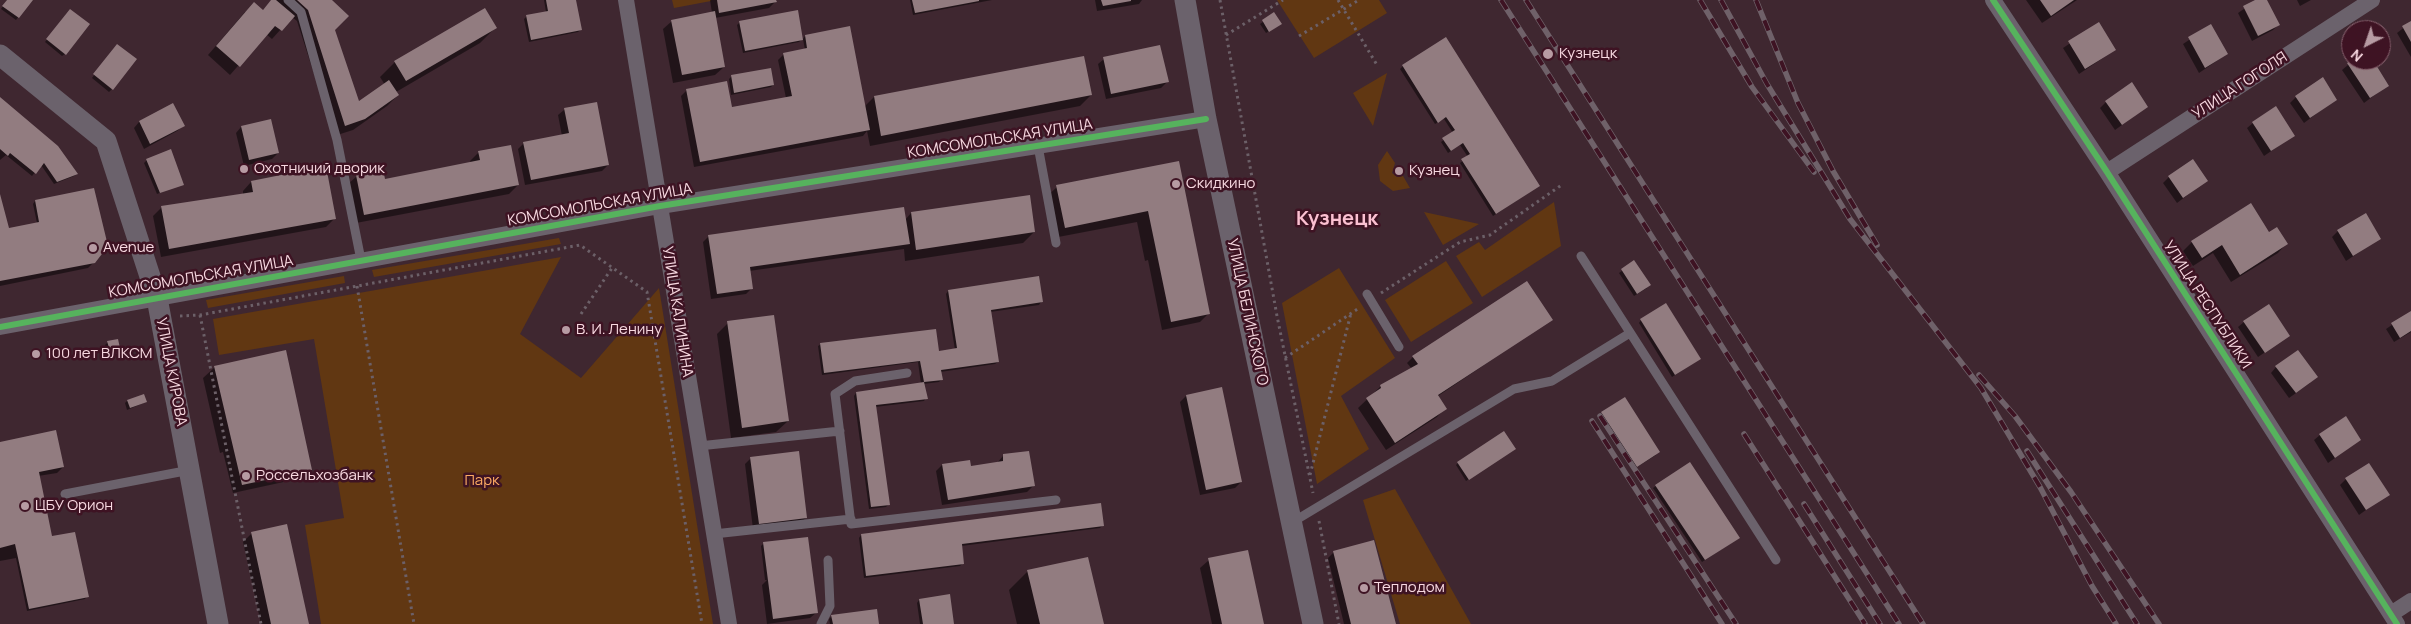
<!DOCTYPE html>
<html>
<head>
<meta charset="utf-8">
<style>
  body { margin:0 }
  #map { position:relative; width:2411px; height:624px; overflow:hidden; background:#3f2730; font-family:Manrope,sans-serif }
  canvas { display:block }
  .north { position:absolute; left:2341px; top:20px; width:50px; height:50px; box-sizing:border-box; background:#3e1323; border:1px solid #88626f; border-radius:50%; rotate:221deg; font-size:14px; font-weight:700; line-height:20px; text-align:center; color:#f8d9e1 }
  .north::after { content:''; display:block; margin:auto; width:18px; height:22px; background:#b79ba3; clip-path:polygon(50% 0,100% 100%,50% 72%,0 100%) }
</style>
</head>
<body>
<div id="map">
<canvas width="2411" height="624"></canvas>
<div class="north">N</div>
</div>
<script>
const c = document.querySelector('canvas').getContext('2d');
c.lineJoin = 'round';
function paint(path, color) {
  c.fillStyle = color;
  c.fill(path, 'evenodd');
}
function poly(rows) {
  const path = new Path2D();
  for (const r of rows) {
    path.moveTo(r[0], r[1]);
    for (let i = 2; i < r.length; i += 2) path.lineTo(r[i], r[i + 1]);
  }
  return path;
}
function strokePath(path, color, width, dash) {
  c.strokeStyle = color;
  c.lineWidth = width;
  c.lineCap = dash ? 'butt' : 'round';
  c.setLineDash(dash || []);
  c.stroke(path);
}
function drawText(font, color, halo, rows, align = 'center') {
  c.font = font + ' Manrope,sans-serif';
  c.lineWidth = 5;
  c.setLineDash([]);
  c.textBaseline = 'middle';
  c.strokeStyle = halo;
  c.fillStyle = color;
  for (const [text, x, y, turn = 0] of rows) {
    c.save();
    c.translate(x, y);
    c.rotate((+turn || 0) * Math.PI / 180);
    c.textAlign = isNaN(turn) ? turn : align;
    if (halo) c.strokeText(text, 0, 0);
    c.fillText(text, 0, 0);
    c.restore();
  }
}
const green = poly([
  [672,0,711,0,711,1,674,8],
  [1277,0,1379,0,1387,13,1314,58],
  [1387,73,1373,126,1353,93],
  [1387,151,1395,163,1392,173,1397,177,1403,176,1410,188,1393,191,1380,181,1378,165],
  [1554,202,1561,246,1482,297,1456,256,1479,242,1485,250],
  [1424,212,1479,224,1443,245],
  [559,238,561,244,374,277,372,270],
  [561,257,520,334,581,378,659,288,713,624,321,624,305,525,344,518,314,339,219,355,213,319],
  [1446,261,1473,303,1411,342,1385,300],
  [1339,268,1395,358,1341,396,1369,449,1317,484,1282,303],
  [344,276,345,283,208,308,206,300],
  [1395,489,1466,615,1471,624,1400,624,1363,500]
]);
const shadow = poly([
  [7,0,31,0,16,20,1,9],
  [272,0,330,0,334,29,359,103,385,85,380,77,395,62,495,28,480,43,396,92,398,95,387,106,353,130,334,136,297,21,292,17,272,39,266,34,230,75,208,55,245,12,262,11],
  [544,0,575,0,581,29,578,32,529,42,524,19,527,16,546,12],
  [710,0,775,0,775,2,769,8,715,18,724,67,715,75,673,83,663,29,672,21,712,13],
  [910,0,992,0,913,15],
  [1095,0,1142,0,1139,4,1097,11],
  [2026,0,2077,0,2042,23],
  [2257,0,2266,0,2279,24,2273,30,2252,41,2238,13],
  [2297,0,2311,0,2300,6],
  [67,13,65,54,62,56,45,42],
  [1274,14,1278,26,1266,33,1260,24],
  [740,22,802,39,799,42,743,53,737,25],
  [2411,22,2411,57,2397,33],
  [2099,24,2115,50,2079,74,2063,48],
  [2210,26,2227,54,2199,73,2183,44],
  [805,36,864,107,874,97,1091,95,1080,106,870,146,867,131,863,136,694,167,681,96,687,90,731,108,786,98,778,60,784,54,805,50,803,39],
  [114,48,112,89,109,92,92,78],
  [1104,59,1167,82,1161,88,1106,99,1098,64],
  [2354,60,2371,60,2388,85,2364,103,2342,70],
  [1403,66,1539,186,1493,216,1460,163,1468,157,1460,145,1448,153,1441,142,1453,133,1444,119,1435,124,1400,69],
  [770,69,773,85,771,87,731,95,729,79,731,77],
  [2296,97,2336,99,2304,123,2290,103],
  [0,99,77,174,74,176,54,184,41,165,32,176,6,155,0,160],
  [2106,102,2147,107,2115,130,2100,108],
  [596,103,608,165,602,171,525,185,518,149,524,143,562,136,558,115,564,110],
  [172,105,183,126,177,131,144,149,134,128,139,122],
  [2253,123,2293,136,2264,156,2247,128],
  [241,127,278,153,272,159,244,166,236,133],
  [479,152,518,185,509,194,356,223,348,184,357,176,384,180,471,163,470,161],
  [147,160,182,184,157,194,144,163],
  [1178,162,1209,313,1200,322,1162,330,1148,260,1145,261,1137,222,1053,238,1045,198,1057,187],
  [2169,177,2206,181,2177,203,2163,183],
  [251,182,335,218,326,227,161,257,153,216,162,207,243,194,243,191],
  [0,196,8,230,37,223,33,204,35,201,94,262,88,268,0,286],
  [911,213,1034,232,1023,243,905,261,904,249,749,271,752,288,746,294,711,299,703,242,709,236,905,220],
  [2338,231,2379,239,2346,261,2332,237],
  [2192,242,2286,244,2278,253,2231,282,2213,253,2193,266,2183,251],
  [1634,262,1647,288,1634,296,1619,273],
  [948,291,1041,302,1039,305,990,312,998,362,995,364,940,372,941,380,939,382,923,384,926,398,924,401,875,407,888,505,886,507,869,509,854,396,856,393,921,384,918,362,822,375,818,346,821,344,938,352,955,350,946,294],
  [2411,312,2411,332,2394,342,2386,329],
  [1551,320,1438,396,1445,408,1437,417,1386,450,1358,408,1381,386,1412,369,1407,363,1413,357],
  [1641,320,1700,359,1672,377,1639,323],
  [2244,322,2289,336,2258,357,2238,327],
  [728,323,788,421,776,432,731,438,717,334],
  [108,342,120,352,117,355,108,357,105,345],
  [215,367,311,469,302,478,233,493,223,452,220,453,203,378],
  [2276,367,2310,383,2289,398,2271,373],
  [1186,396,1241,482,1235,488,1200,495,1180,402],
  [127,401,146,402,127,410,125,403],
  [1602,413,1656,455,1634,469,1599,416],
  [2320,435,2360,440,2328,463,2314,440],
  [0,443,63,467,57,473,38,476,51,538,87,596,85,599,27,611,16,558,0,561],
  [1512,451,1466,481,1456,465,1458,463],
  [1003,456,1033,486,1027,492,942,505,936,471,942,465,970,467,997,463],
  [751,458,806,518,800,523,753,529,745,464],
  [2346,479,2388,494,2359,515,2340,485],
  [1656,486,1736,540,1702,562,1653,488],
  [1102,526,1100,528,961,546,963,563,960,566,864,578,859,538,861,535],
  [252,533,308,624,261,624,243,542],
  [763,544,816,613,810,618,767,624,762,585,767,580,765,580,761,546],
  [1334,552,1395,624,1344,624,1328,558],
  [1209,560,1263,624,1212,624,1200,568],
  [1028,571,1102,624,1017,624,1009,590],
  [919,600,953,624,920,624,917,603],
  [832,616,877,624,830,624,829,619]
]);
const building = poly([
  [7,0,33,0,19,18,2,6],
  [271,0,276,0,295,16,282,31,275,26,240,67,216,46,254,2,263,10],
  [297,0,332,0,349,16,335,30,359,101,389,80,399,95,365,119,345,126,308,10],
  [546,0,576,0,582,30,531,40,526,15,548,11],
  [717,0,776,0,777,2,719,13],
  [912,0,979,0,979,1,915,13],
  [1101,0,1131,0,1131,1,1103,6],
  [2040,0,2074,0,2051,16],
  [2255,0,2267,0,2280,25,2258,36,2243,6],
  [485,8,497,28,406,81,394,61],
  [70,9,90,24,66,55,46,39],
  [798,10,803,40,745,51,739,21],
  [715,11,725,67,682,75,671,20],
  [1274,12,1282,24,1269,32,1262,20],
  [2411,21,2411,42,2402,26],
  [2099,22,2116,50,2085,69,2068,41],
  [2211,24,2228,54,2205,68,2188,37],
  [850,26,870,130,700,162,686,89,727,81,732,107,792,96,783,53,807,48,805,35],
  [1446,37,1540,186,1496,214,1461,159,1470,154,1463,143,1451,151,1442,138,1455,130,1446,117,1438,123,1402,65],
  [117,44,137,59,113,90,93,74],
  [1160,45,1169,82,1111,94,1103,57],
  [1084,56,1092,95,881,136,874,96],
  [2352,60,2373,60,2389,86,2370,98,2347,63],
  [771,68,774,85,734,93,731,75],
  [2323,77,2337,100,2310,118,2295,96],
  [2132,82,2148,107,2122,125,2105,101],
  [0,97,58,146,78,174,57,182,44,163,36,174,10,153,8,156,0,149],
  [597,102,609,165,531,180,523,142,569,133,564,108],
  [173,103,185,126,150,144,139,121],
  [2276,106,2295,136,2271,151,2252,122],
  [271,119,279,153,249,160,241,126],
  [511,145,519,185,364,215,356,175,383,169,385,179,480,160,478,151],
  [171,149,184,185,160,193,146,159],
  [2193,159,2208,181,2183,198,2168,176],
  [1179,161,1210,314,1171,322,1148,211,1065,228,1056,185],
  [326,166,336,219,169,249,161,206,253,192,251,181],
  [94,188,108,246,95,263,0,281,0,194,9,228,39,222,35,200],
  [1030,195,1035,232,916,250,911,212],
  [2251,203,2269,232,2277,227,2288,244,2240,275,2222,245,2202,258,2191,241],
  [904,207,910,244,750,267,753,289,717,294,708,235],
  [2366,213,2381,239,2353,256,2337,230],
  [1634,260,1651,285,1637,294,1621,269],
  [1039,276,1043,302,991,310,999,362,941,370,943,380,924,382,920,361,824,373,820,343,936,329,939,351,957,348,948,290],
  [1527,281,1553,320,1438,395,1447,409,1395,443,1366,398,1381,388,1380,385,1418,364,1412,356],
  [1666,303,1701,359,1675,375,1640,319],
  [2269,304,2290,336,2265,353,2243,321],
  [2411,311,2411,331,2400,338,2391,323],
  [774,315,789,421,742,428,727,321],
  [118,339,121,353,111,355,107,341],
  [286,350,312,470,242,485,214,366],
  [2298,350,2318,377,2296,393,2275,366],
  [924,382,928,399,876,405,890,505,871,507,856,392],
  [1222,387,1242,482,1206,490,1186,395],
  [144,394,147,402,130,408,127,400],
  [1625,397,1660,452,1637,467,1601,412],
  [2346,416,2361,440,2335,458,2319,434],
  [56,430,64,467,39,472,52,536,75,532,89,597,29,609,15,544,0,548,0,442],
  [1504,431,1516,449,1469,480,1457,462],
  [799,451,807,518,759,524,750,457],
  [1029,451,1035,486,948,500,942,464,970,460,971,466,1003,461,1003,454],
  [1690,462,1740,538,1705,560,1655,485],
  [2369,463,2390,495,2366,510,2345,478],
  [1101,503,1104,526,962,544,964,564,866,576,861,534],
  [287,524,309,624,271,624,251,532],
  [808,537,818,613,773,619,763,542],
  [1374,540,1396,624,1351,624,1333,551],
  [1248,550,1264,624,1222,624,1208,558],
  [1088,557,1104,624,1040,624,1027,570],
  [950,594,954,624,923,624,919,599],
  [877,609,879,624,833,624,831,615]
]);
const path = poly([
  [1220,0,1277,316,1313,493],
  [1338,0,1377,65],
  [1226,35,1283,0],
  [1299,36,1359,0],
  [357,286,414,624],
  [1381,293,1460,242,1490,235,1563,184],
  [581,314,612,268],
  [200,315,261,624],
  [180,316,200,315,580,245,647,292,702,624],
  [1285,358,1359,308],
  [1310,475,1351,313],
  [1319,521,1339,624]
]);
const service = poly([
  [288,0,301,12,337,140,361,260],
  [1038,146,1056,243],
  [1581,256,1776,560],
  [1367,294,1399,347],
  [907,373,855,381,835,394,851,524,1056,500],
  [699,446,840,431],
  [65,494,190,470],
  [1291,523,1514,389,1552,381,1630,333],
  [714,534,851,519],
  [821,624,830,606,828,560]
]);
const minor = poly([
  [626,0,729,624],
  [1993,0,2107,172,2397,624],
  [2107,172,2372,0],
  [0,327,660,206,1206,119],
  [2391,614,2411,601]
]);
const tertiary = poly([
  [1185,0,1206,119,1313,624],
  [0,55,106,141,157,298,218,624]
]);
const rail = poly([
  [1501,0,1899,624],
  [1526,0,1923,624],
  [1700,0,1752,87,1814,172],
  [1721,0,1767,84,1850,219,1981,388,2040,487,2092,586,2116,624],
  [1756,0,1798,103,1833,171,1877,245],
  [1979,375,2015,416,2071,492,2159,624],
  [1600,416,1736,624],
  [1592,421,1722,624],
  [1744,434,1865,624],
  [2027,451,2137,624],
  [1804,504,1880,624]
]);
const cycleway = poly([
  [1993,0,2107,172,2397,624],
  [0,327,660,206,1206,119]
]);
const markers = [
  [1548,54,6,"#b79ba3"],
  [244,169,5,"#b79ba3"],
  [1399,171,5,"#b79ba3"],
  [1176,184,5,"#b79ba3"],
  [93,248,5,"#b79ba3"],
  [566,330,5,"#b79ba3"],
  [36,354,5,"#b79ba3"],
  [246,476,5,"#b79ba3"],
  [25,506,5,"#b79ba3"],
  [1364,588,5,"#b79ba3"]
];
const poiNames = [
  ["Кузнецк",1559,54],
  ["Охотничий дворик",254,169],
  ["Кузнец",1409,171],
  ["Скидкино",1186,184],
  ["Avenue",103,248],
  ["В. И. Ленину",576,330],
  ["100 лет ВЛКСМ",46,354],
  ["Россельхозбанк",256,476],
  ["ЦБУ Орион",35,506],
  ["Теплодом",1374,588]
];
const streetNames = [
  ["УЛИЦА ГОГОЛЯ",2240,86,-33],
  ["КОМСОМОЛЬСКАЯ УЛИЦА",1000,139,-9],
  ["КОМСОМОЛЬСКАЯ УЛИЦА",600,205,-10],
  ["КОМСОМОЛЬСКАЯ УЛИЦА",201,277,-10],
  ["УЛИЦА РЕСПУБЛИКИ",2207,305,57],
  ["УЛИЦА КАЛИНИНА",677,312,81],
  ["УЛИЦА БЕЛИНСКОГО",1247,312,78],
  ["УЛИЦА КИРОВА",171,372,79]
];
const parkNames = [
  ["Парк",482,481]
];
const districtNames = [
  ["Кузнецк",1337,219]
];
paint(green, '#613712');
paint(shadow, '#0007');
paint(building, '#927c80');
strokePath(path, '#6c6068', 3, [2.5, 4]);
strokePath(service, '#6b626c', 9);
strokePath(minor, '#6b626c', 16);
strokePath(tertiary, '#6b626c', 21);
strokePath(rail, '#6f6169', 5.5);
strokePath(rail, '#3e1323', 4, [11]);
strokePath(cycleway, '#56b35d', 6);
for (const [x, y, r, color] of markers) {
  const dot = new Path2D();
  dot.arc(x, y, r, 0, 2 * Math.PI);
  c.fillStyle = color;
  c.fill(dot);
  strokePath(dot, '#3e1323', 2);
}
drawText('15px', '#f8d9e1', '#3e1323', poiNames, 'left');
drawText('15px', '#f8d9e1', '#3e1323', streetNames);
drawText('15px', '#fdaa63', '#3e1323', parkNames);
drawText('bold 20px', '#fbc0d1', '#3e1323', districtNames);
</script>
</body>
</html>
